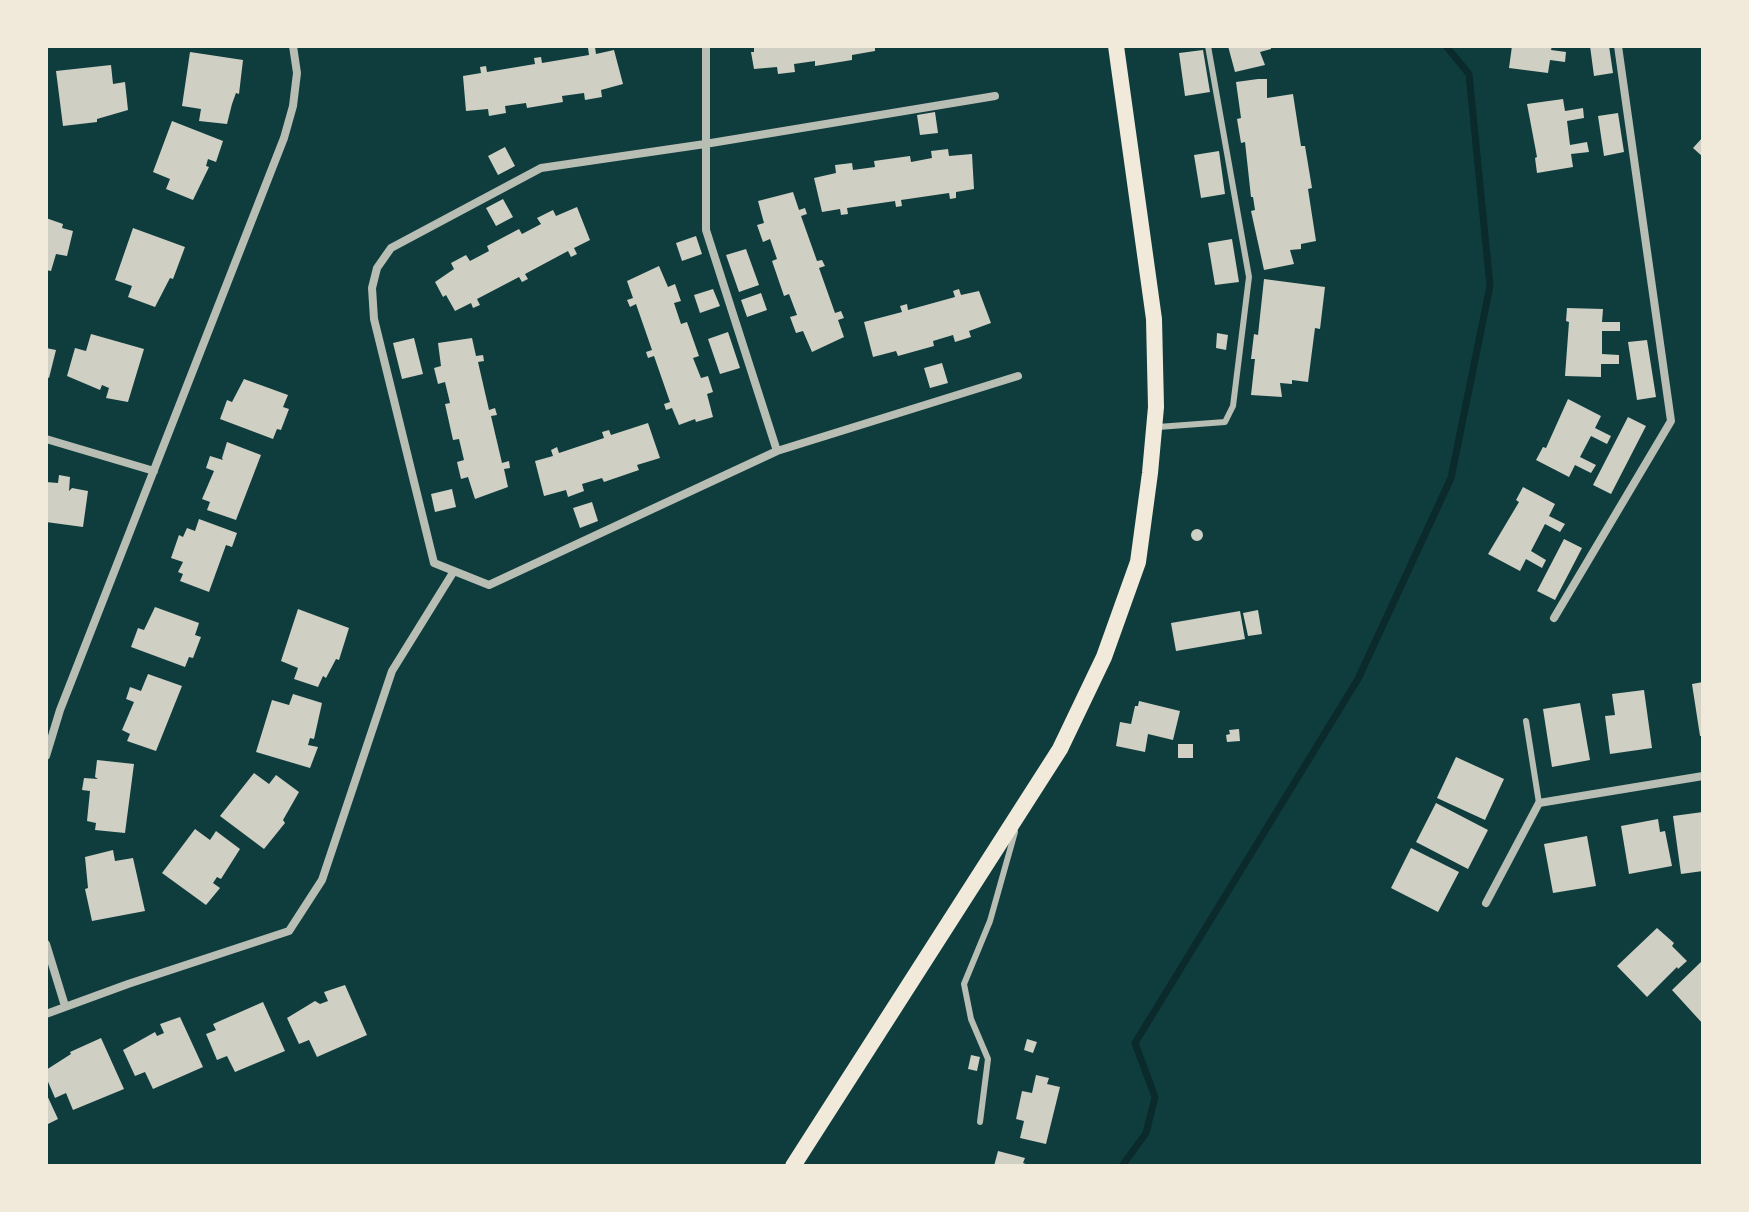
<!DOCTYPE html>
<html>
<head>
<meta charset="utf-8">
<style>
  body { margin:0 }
  #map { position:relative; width:1749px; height:1212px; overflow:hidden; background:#0f3d3e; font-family:"Asap Condensed",sans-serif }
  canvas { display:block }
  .frame { position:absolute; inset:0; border:48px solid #f1e9da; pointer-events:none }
</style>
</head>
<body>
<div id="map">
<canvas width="1749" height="1212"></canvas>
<div class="frame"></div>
</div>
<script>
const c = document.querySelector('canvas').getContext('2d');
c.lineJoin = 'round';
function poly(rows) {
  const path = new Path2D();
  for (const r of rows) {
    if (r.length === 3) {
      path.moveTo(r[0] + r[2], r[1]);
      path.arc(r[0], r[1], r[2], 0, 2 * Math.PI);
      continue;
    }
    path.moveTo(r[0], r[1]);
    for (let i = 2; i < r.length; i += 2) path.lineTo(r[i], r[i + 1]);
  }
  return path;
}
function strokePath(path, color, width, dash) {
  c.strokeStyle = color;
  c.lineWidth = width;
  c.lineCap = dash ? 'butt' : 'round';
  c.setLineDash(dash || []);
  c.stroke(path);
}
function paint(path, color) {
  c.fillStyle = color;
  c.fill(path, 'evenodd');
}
const stream = poly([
  [1122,1166,1146,1133,1155,1097,1135,1043,1358,679,1451,478,1490,286,1469,74,1446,46]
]);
const building = poly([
  [754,46,875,46,875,51,852,55,852,60,815,66,815,61,794,64,795,72,778,74,777,67,754,69,751,52,754,52],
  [1228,46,1271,46,1271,49,1260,52,1265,65,1235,72],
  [1512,46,1552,46,1551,50,1566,52,1565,62,1550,60,1548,73,1509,68],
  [1590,46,1609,46,1613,73,1594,76],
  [595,47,596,54,614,50,623,84,601,90,602,97,585,100,584,93,562,96,563,102,527,108,526,103,505,106,506,113,489,116,488,109,466,111,463,76,481,73,480,67,486,66,487,72,535,64,534,58,541,57,542,63,589,55,588,48],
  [1203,50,1210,92,1185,96,1179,53],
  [190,52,243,60,239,94,236,93,232,104,227,124,199,121,201,109,182,106],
  [111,65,113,84,125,82,128,110,97,119,97,122,63,126,56,71],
  [1258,79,1267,79,1267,98,1293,94,1301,146,1305,146,1312,188,1308,189,1316,241,1301,244,1301,249,1290,250,1294,264,1264,270,1251,211,1255,210,1253,197,1251,197,1245,142,1241,143,1237,119,1241,118,1236,82],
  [1563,99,1565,111,1583,108,1584,118,1567,121,1570,145,1587,142,1589,152,1571,154,1573,167,1537,173,1535,158,1537,157,1527,104],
  [935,112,938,133,920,135,917,115],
  [1618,113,1624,152,1604,156,1598,116],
  [172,121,223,141,216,162,208,159,206,166,209,167,193,200,166,189,170,179,153,172],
  [1703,137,1703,157,1693,148],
  [505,147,515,166,498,175,488,156],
  [948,149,949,156,972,154,974,189,956,192,956,198,950,199,949,193,901,200,902,206,896,207,895,201,847,208,848,214,841,215,840,209,822,212,814,178,836,173,835,165,852,163,853,170,875,167,874,161,910,156,911,162,932,158,931,151],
  [1219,151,1225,194,1201,198,1194,155],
  [793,192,799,210,805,208,807,214,801,216,817,261,822,260,825,266,819,268,835,313,841,311,844,318,838,320,844,337,812,352,803,331,796,333,790,317,797,315,789,294,784,296,772,261,777,259,770,239,763,242,757,225,764,223,758,201],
  [503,199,513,217,496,226,486,208],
  [577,207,590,240,574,248,577,254,571,257,568,251,525,274,528,279,522,282,519,277,477,299,480,305,473,308,471,303,455,311,446,295,443,297,435,282,454,269,451,263,466,255,470,261,489,251,487,246,519,229,522,234,541,224,537,218,553,210,556,216],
  [46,218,63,224,62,228,73,231,67,256,56,254,51,271,46,270],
  [133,228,185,247,173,279,170,278,155,307,128,297,132,286,115,280],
  [696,236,702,254,682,261,676,243],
  [1232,239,1239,282,1215,285,1208,243],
  [746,249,759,285,739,292,726,255],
  [659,266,668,287,675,284,681,301,674,303,681,324,687,322,699,356,693,358,701,378,708,376,713,392,707,394,713,417,696,422,695,419,679,425,672,408,666,410,664,404,670,402,654,356,648,358,646,352,652,350,636,304,630,307,627,300,633,298,627,281],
  [1264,279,1325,287,1320,329,1315,328,1308,382,1292,380,1292,384,1280,383,1282,397,1251,395,1255,359,1251,359,1254,334,1258,335],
  [713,289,720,306,700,313,694,295],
  [959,289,961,295,979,291,991,323,969,331,971,337,955,342,953,335,933,341,934,346,898,356,896,351,873,357,864,322,902,312,900,306,907,304,908,310,955,297,953,291],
  [761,293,767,310,747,317,741,300],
  [1567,308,1603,309,1602,322,1620,322,1620,331,1602,331,1602,354,1619,355,1619,364,1601,364,1601,377,1565,376,1569,322,1566,321],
  [728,332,740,368,720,374,708,339],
  [1217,333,1228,335,1226,350,1216,348],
  [91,334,144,349,128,402,106,398,109,388,102,385,100,390,67,376,75,348,86,351],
  [414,338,423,374,402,379,393,343],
  [472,338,476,356,483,355,484,361,478,362,489,410,495,408,497,415,491,416,502,463,509,461,510,468,504,469,508,487,475,499,468,477,461,479,457,462,464,460,459,439,453,440,445,404,450,403,445,382,438,384,434,368,441,366,438,343],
  [1647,340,1656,397,1637,400,1628,342],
  [46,348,56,350,49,378,46,377],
  [942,363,948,383,930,388,924,368],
  [244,379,288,395,283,407,289,409,281,430,277,429,273,439,220,419,227,400,232,402],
  [1568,399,1601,416,1595,428,1611,436,1607,444,1591,436,1580,457,1596,465,1591,473,1575,465,1569,477,1536,460,1543,447,1546,448],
  [1628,417,1646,426,1611,494,1593,485],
  [648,423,660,458,637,465,639,470,604,482,602,478,582,484,584,491,568,497,566,490,544,496,535,461,553,456,551,450,557,447,559,453,604,438,602,432,609,430,611,435],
  [227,442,261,455,236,520,207,510,210,502,202,499,214,471,206,468,210,456,223,460,222,458],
  [59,475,70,477,69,491,72,488,88,491,83,527,46,522,46,482,58,483],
  [1523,487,1555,504,1549,516,1565,524,1560,532,1545,524,1531,551,1546,560,1542,568,1526,559,1520,571,1488,554,1519,502,1516,500],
  [452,489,456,507,435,512,431,494],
  [592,502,598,521,580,528,573,508],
  [199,519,237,533,232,547,226,545,209,592,180,581,183,574,178,572,183,562,171,558,179,535,183,537,187,528,195,531],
  [1197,535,6],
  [1564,539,1582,548,1555,600,1537,591],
  [155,607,199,623,195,635,201,637,193,658,189,657,185,667,131,647,138,628,144,630],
  [298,609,349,628,339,660,336,659,326,678,323,676,318,687,294,679,298,668,281,661],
  [1258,610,1262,634,1248,636,1243,613],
  [1240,611,1245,639,1176,651,1171,623],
  [148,674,182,686,156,751,127,741,130,734,122,730,134,702,126,699,130,687,141,691],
  [1703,682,1703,736,1700,736,1692,684],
  [1644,690,1652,748,1610,754,1605,716,1615,715,1612,694],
  [293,694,322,703,314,739,310,738,308,745,318,747,310,768,256,752,272,700,289,705],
  [1139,701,1180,711,1173,740,1148,734,1145,752,1116,746,1120,722,1131,724,1135,706,1138,706],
  [1580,703,1590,760,1552,767,1543,709],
  [1239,729,1240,741,1227,742,1226,735,1230,734,1229,730],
  [1178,744,1193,744,1193,758,1178,758],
  [1456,757,1504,779,1485,820,1437,798],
  [97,760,134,764,125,833,95,830,96,823,87,821,90,791,82,790,84,778,98,779,95,777],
  [254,773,269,784,276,775,299,792,283,820,285,823,264,849,220,816],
  [1436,803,1488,830,1468,869,1416,842],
  [1703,812,1703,871,1681,874,1673,816],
  [1658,819,1660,832,1665,831,1672,866,1629,874,1621,826],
  [195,829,210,840,216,831,240,849,221,879,217,877,213,883,220,888,206,905,162,873],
  [1587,836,1596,886,1553,893,1544,844],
  [1411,848,1459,872,1438,912,1391,888],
  [113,850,115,861,133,858,145,911,92,921,85,889,88,888,85,857],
  [1657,928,1674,943,1672,946,1687,961,1678,969,1677,967,1647,997,1617,966],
  [1703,960,1703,1024,1672,990],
  [345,985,367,1035,317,1057,309,1040,299,1044,287,1018,315,1001,320,1004,328,1001,324,992],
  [263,1002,285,1051,235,1072,227,1056,217,1060,206,1034,216,1030,213,1024],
  [180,1017,203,1067,153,1089,145,1072,135,1076,123,1050,155,1032,157,1036,164,1033,160,1024],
  [101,1038,124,1089,73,1110,66,1093,55,1098,46,1077,46,1070,71,1054,70,1052],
  [1027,1039,1037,1042,1033,1053,1024,1050],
  [971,1055,980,1057,977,1071,968,1069],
  [1036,1075,1049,1078,1047,1084,1060,1087,1046,1144,1020,1138,1024,1121,1016,1119,1022,1091,1032,1093],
  [46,1093,58,1119,46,1125],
  [998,1151,1025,1158,1023,1163,1031,1166,994,1166]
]);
const service = poly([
  [1158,427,1225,422,1233,406,1249,277,1208,46],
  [1526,721,1539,803],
  [980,1122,988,1059,971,1019,964,984,990,921,1015,832]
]);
const minor = poly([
  [706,46,706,230,777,451],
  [995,96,705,144,541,168,391,248,377,268,372,288,374,319,434,563,489,585,777,451,1018,376],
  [46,439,154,471],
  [1554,618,1671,421,1618,46],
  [46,756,60,710,284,138,293,106,297,73,293,46],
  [1486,903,1539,803,1703,776],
  [46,944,65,1006],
  [46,1014,128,984,289,931,322,880,392,671,454,571]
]);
const secondary = poly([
  [793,1166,1060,749,1104,657,1138,562,1150,473,1156,407,1154,319,1116,46]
]);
strokePath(stream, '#0a2a2b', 7);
paint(building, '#cfcfc3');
strokePath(service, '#b8beb3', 6);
strokePath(minor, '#b8beb3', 8);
strokePath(secondary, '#f1e9da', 16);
</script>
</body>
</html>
